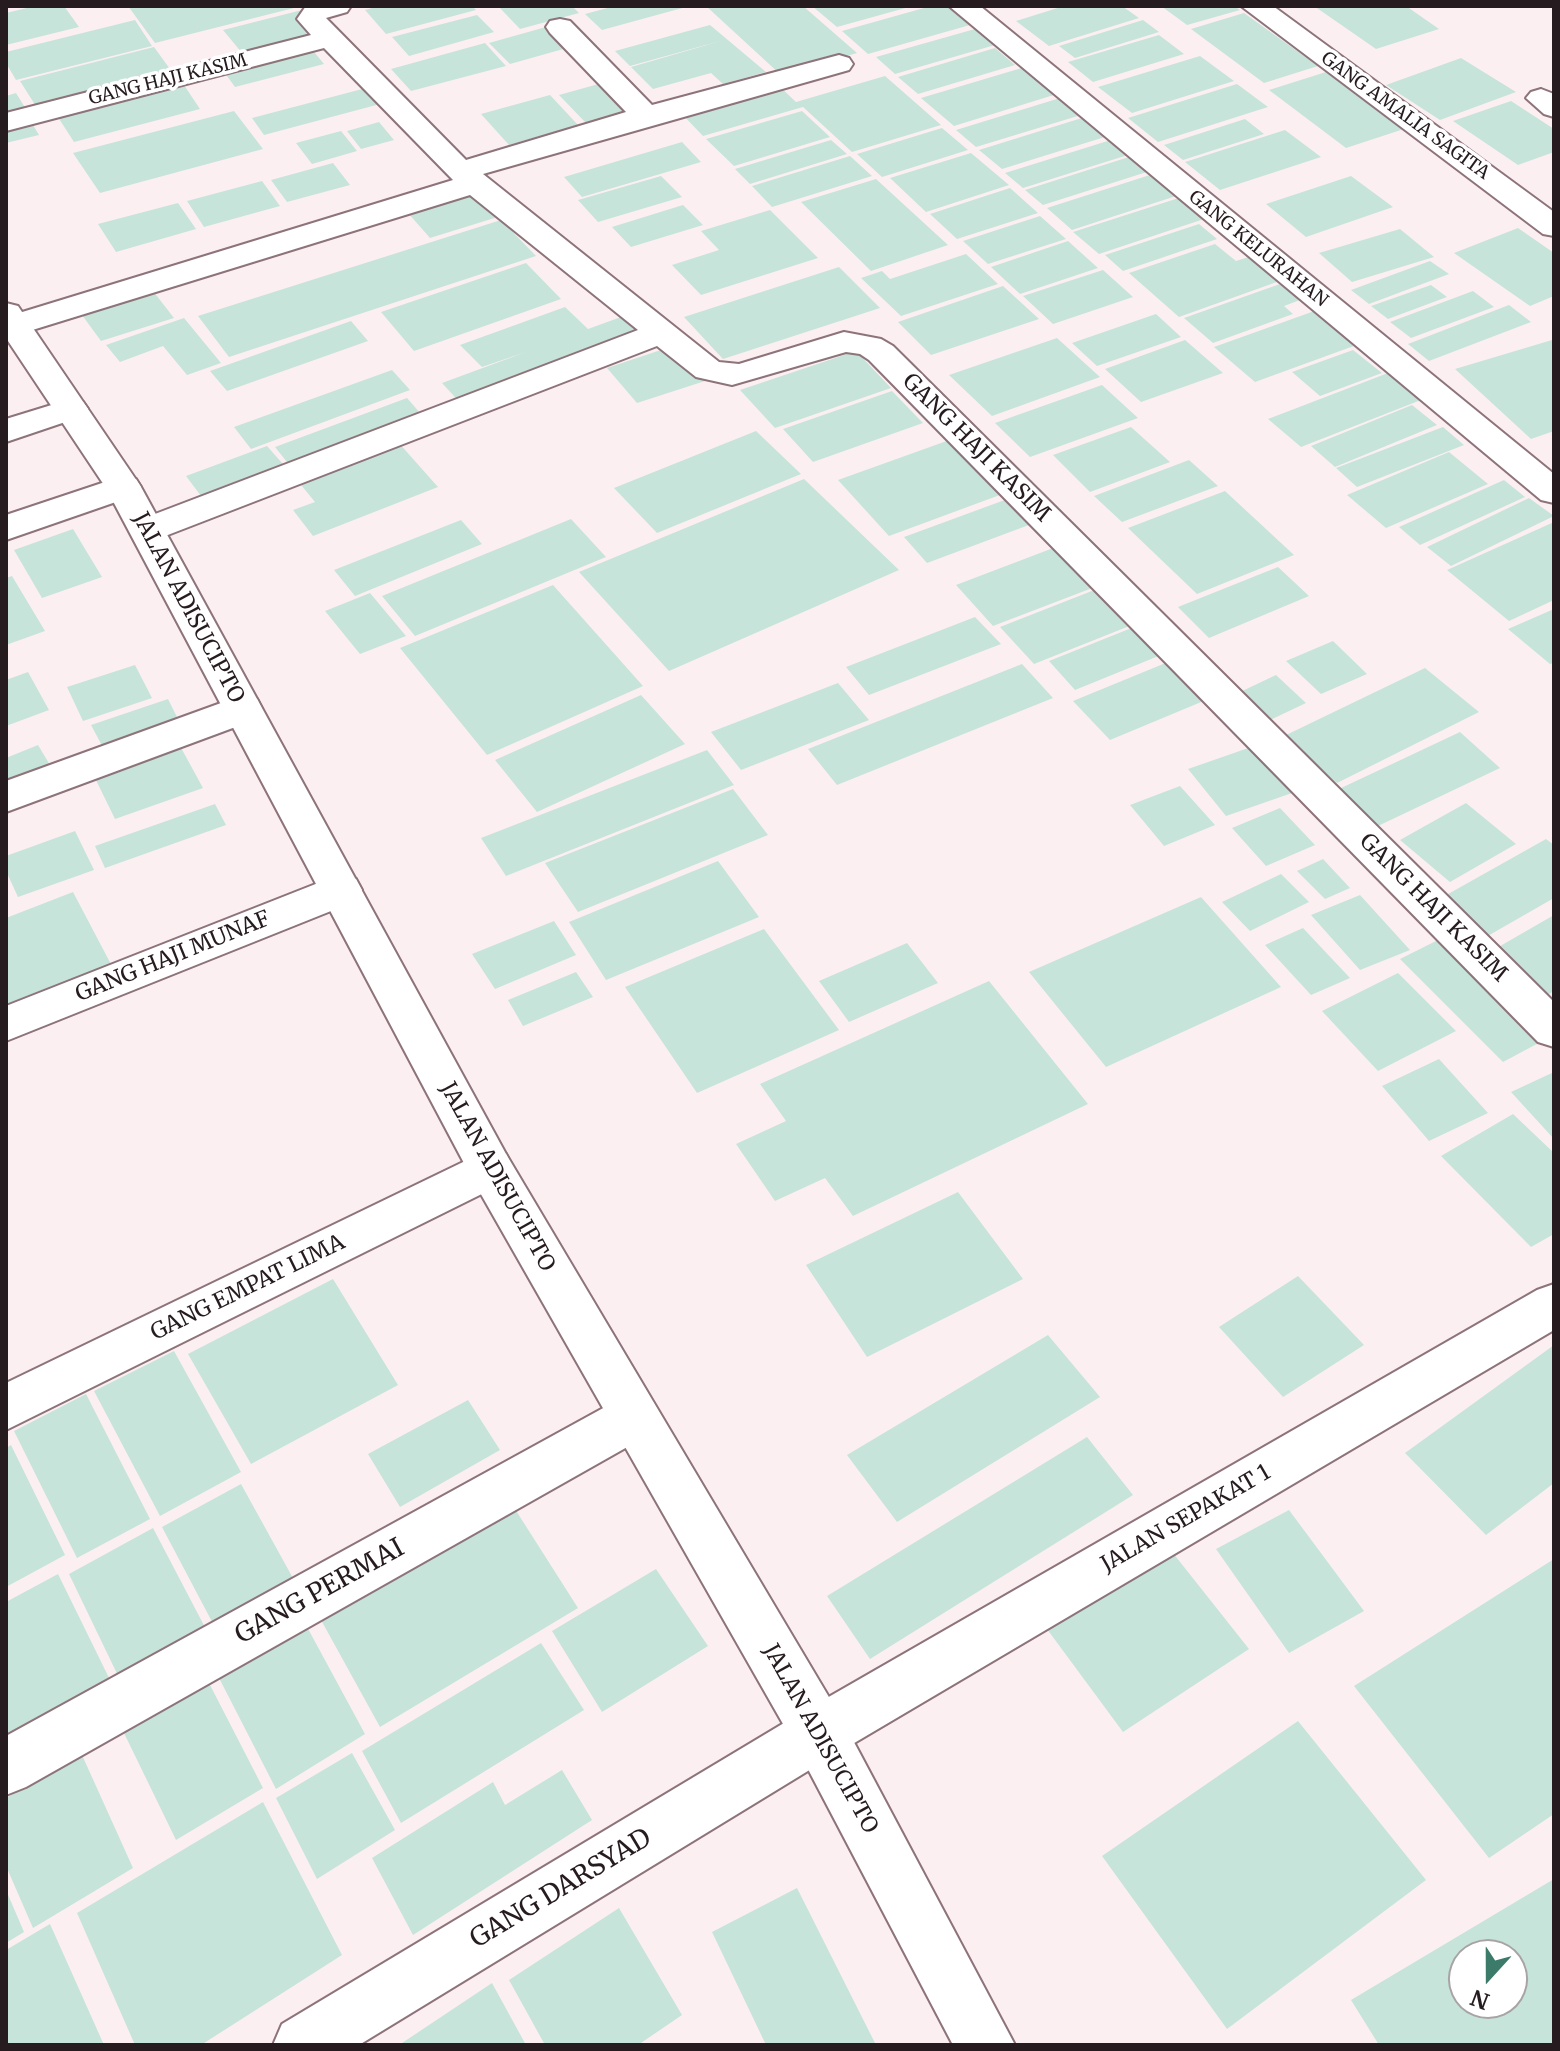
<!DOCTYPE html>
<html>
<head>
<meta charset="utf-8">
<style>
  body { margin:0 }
  #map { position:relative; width:1560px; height:2051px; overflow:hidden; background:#fceff2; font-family:Merriweather,serif }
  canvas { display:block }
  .frame { position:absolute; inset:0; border:8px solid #261c1f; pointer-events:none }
  .north { position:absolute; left:1448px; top:1939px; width:80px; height:80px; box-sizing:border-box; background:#fff; border:2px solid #a8a4a5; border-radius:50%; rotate:201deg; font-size:22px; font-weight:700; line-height:32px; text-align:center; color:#261c1f }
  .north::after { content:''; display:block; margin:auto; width:28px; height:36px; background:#3c7b6a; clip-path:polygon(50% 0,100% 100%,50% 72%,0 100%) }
</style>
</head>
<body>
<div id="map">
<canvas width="1560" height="2051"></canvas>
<div class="frame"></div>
<div class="north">N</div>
</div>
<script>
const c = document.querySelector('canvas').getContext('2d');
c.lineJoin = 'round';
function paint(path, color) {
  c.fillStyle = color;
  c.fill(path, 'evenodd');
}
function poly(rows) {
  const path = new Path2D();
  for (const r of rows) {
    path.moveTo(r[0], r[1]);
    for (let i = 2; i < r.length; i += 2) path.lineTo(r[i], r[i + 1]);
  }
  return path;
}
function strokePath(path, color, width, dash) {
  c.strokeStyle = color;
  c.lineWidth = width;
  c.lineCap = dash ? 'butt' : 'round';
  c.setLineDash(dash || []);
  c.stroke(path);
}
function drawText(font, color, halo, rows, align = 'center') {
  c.font = font + ' Merriweather,serif';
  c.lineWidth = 7;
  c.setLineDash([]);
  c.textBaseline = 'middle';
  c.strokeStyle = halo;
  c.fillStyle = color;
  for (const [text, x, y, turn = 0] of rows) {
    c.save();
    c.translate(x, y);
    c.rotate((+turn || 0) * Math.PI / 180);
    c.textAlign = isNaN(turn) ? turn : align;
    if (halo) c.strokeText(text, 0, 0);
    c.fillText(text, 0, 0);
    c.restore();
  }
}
const building = poly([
  [35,6,64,6,79,27,6,45,6,13],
  [128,6,298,6,298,7,155,43],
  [379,6,472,6,476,10,386,34,365,10],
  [498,6,572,6,579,13,520,29],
  [615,6,686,6,686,7,602,30,585,14],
  [706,6,803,6,857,53,781,75],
  [812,6,908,6,909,7,837,27],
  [931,6,947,6,970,25,868,54,842,31],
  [1064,6,1122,6,1139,18,1049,46,1016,21],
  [1161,6,1234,6,1240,10,1187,25],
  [1314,6,1406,6,1439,29,1376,49],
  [302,10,321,32,285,41,291,47,247,59,223,30],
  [1244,13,1318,66,1264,83,1191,29],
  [477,15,494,32,409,56,392,37],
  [135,20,152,46,16,80,6,63,6,52],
  [1143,20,1159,32,1075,58,1059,46],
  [553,25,574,46,510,64,489,43],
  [710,25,766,72,723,84,711,73,653,89,631,67,724,40,630,66,615,51],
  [975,29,995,45,895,74,876,57],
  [1159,35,1184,54,1093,82,1068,62],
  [485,43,506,66,411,91,391,69],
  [154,47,175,76,39,111,20,81],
  [310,47,324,64,235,87,222,69],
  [995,48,1015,65,918,94,898,77],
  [1200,56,1234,81,1132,113,1098,87],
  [1461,58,1516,92,1440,120,1386,85],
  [1025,67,1057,94,954,126,921,98],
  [1326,72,1404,129,1346,148,1269,90],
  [885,76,941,125,852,152,803,107,703,136,680,112,777,84,796,102],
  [182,82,200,109,74,142,56,114],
  [602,83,629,111,586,123,559,95],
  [1237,84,1268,107,1158,142,1128,118],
  [366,88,380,104,264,135,252,118],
  [16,93,29,114,6,120,6,96],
  [550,95,578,125,509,145,481,114],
  [1060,98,1081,115,976,147,956,130],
  [1511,101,1554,129,1554,152,1518,165,1453,121],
  [234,111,263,149,100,193,73,153],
  [802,111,830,137,734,166,706,139],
  [1085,117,1108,136,1002,169,979,150],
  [1245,119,1264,134,1183,160,1164,145],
  [30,120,39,135,6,143,6,127],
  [379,122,394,140,361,149,347,131],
  [942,128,968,150,882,177,857,154],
  [1285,130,1321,157,1220,190,1185,162],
  [341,131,357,151,312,164,296,143],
  [1114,139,1131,154,1023,188,1005,173],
  [831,140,847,154,750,184,735,169],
  [682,142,701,162,582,197,564,177],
  [971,153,1009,185,926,212,890,178],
  [850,156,872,176,772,207,752,186],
  [1132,156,1150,171,1043,205,1025,190],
  [333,163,350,185,287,202,271,180],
  [1153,174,1179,195,1072,230,1047,208],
  [661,176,682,197,598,222,578,200],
  [1351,176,1393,207,1306,237,1266,204],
  [876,179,948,245,871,271,801,202],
  [262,181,280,206,204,227,187,201],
  [1010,188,1038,213,957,239,930,214],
  [478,191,501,216,430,238,408,213],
  [1185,196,1210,217,1099,254,1073,232],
  [178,203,196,229,116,252,98,224],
  [683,205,703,225,631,247,612,227],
  [770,210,818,258,701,295,672,265,719,250,701,231],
  [1040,216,1066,239,988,264,963,241],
  [501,220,536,256,229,357,198,316],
  [1199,224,1217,239,1123,271,1105,255],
  [1518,228,1554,253,1554,296,1530,306,1454,253],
  [1400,229,1434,257,1352,282,1319,253],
  [1068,241,1098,268,1020,294,991,267],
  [1215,244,1236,261,1258,254,1288,278,1179,317,1129,273],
  [966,254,998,284,901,316,861,278,882,271,890,279],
  [1430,261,1449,274,1369,304,1351,290],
  [526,263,561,299,414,351,381,312],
  [839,267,880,308,723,359,684,317],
  [1103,270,1133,297,1053,324,1023,296],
  [1280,284,1300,300,1284,306,1293,314,1213,343,1184,318],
  [1431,285,1447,297,1388,319,1371,306],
  [1003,286,1039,319,931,355,898,322],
  [153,291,174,318,101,341,82,315],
  [1473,291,1494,307,1411,338,1390,322],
  [1509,305,1531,322,1429,361,1408,344],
  [565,307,588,329,632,313,655,335,464,407,442,383,526,352,482,367,460,345],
  [1320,309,1362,343,1255,382,1214,347],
  [1156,314,1181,337,1097,366,1072,343],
  [184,318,221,363,187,375,163,346,120,362,106,345],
  [351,321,368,341,227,391,210,371],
  [1057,338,1100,377,992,416,949,375],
  [1185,340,1223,373,1141,402,1105,369],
  [1552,340,1554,431,1531,439,1455,369],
  [673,346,705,381,637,403,607,368],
  [1353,350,1382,373,1320,396,1292,372],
  [856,351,891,388,775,428,740,390],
  [392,370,410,390,251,449,234,427],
  [1388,373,1421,400,1301,447,1268,419],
  [1102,385,1138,418,1030,457,995,423],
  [892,391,923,423,813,462,783,429],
  [407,398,428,422,295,472,275,447],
  [1412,405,1437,425,1335,467,1311,446],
  [1131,427,1170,462,1090,492,1053,455],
  [1443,427,1464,445,1357,487,1336,468],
  [756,431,801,474,657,533,614,488],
  [955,438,1008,492,889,536,838,480],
  [398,442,438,487,313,536,293,510,315,502,297,480],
  [267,446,290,472,207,504,186,476],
  [1449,452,1488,484,1386,528,1347,495],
  [1189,460,1218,486,1122,522,1094,496],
  [804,479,899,570,669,671,579,572],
  [1504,480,1525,497,1420,545,1399,527],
  [1225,491,1294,555,1197,594,1128,528],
  [1021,494,1045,519,927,563,904,537],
  [1529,498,1554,516,1451,566,1427,547],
  [571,519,606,557,415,636,382,596],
  [461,520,482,544,355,596,334,570],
  [1554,522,1554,600,1509,621,1447,570],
  [73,529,102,577,42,598,14,550],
  [1069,542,1108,582,993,626,956,585],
  [1278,567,1309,596,1209,638,1178,607],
  [12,576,45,631,6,645,6,578],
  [553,585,643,686,487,755,400,648],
  [1102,587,1137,623,1034,664,1000,627],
  [370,593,406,636,360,654,325,611],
  [1554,609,1554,663,1550,664,1508,629],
  [975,617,1001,644,869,695,846,667],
  [1134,627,1161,655,1075,690,1049,661],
  [1333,641,1367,674,1321,694,1286,661],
  [1168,662,1206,700,1110,740,1073,701],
  [1022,664,1053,698,837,785,808,749],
  [135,665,152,698,83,721,67,687],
  [1425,668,1479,712,1337,783,1284,736],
  [28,672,49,710,6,726,6,680],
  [1276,675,1306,703,1268,721,1238,693],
  [838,683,869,720,741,770,711,732],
  [641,695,685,744,537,812,495,760],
  [168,699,182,727,106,753,91,725],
  [1460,732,1500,768,1378,826,1339,789],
  [179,744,203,788,115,819,93,774],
  [38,745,56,775,6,794,6,758],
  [1254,746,1292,793,1226,816,1188,769],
  [707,750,734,785,506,876,481,838],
  [1180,786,1215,825,1164,846,1130,805],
  [733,789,768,835,578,912,545,863],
  [1466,803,1516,844,1450,882,1400,840],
  [215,804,226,825,105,868,95,846],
  [1280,808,1315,845,1266,866,1232,828],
  [75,831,94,870,18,897,6,871,6,856],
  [1546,839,1554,845,1554,898,1486,937,1441,898],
  [1323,859,1350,888,1325,899,1297,871],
  [718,861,759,917,606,980,569,922],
  [1281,874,1309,902,1250,931,1222,902],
  [73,892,114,970,6,1013,6,918],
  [1360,895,1410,950,1360,970,1311,915],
  [1201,897,1281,987,1106,1067,1029,972],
  [1554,915,1554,991,1547,995,1495,949],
  [554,921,576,955,495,989,472,954],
  [1303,928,1350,978,1311,995,1265,945],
  [764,929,839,1030,697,1093,625,987],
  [1444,937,1548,1038,1503,1062,1400,959],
  [907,943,938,983,849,1022,819,981],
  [576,972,593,997,523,1026,508,1000],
  [1398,973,1456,1031,1378,1071,1322,1011],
  [989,981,1088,1104,853,1216,825,1178,775,1201,736,1144,786,1121,760,1084],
  [1439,1059,1488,1113,1429,1141,1382,1086],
  [1554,1072,1554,1139,1511,1092],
  [1513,1114,1554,1153,1554,1234,1531,1247,1441,1156],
  [958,1192,1023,1279,867,1357,806,1265],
  [1298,1276,1364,1345,1283,1397,1219,1327],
  [333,1279,398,1385,251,1464,188,1354],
  [1048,1335,1100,1397,897,1522,847,1455],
  [1554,1345,1554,1483,1486,1535,1405,1453],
  [174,1351,241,1472,160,1516,94,1391],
  [86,1394,150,1519,77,1558,14,1431],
  [468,1400,500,1450,400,1507,368,1454],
  [1087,1437,1133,1495,870,1659,827,1596],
  [11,1445,65,1555,6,1587,6,1448],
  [241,1484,299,1589,219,1635,162,1527],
  [515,1509,578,1608,380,1727,321,1620],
  [1289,1510,1364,1611,1289,1653,1216,1549],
  [153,1528,209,1635,122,1684,69,1574],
  [1169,1548,1249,1649,1123,1732,1044,1625],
  [1554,1559,1554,1814,1489,1858,1354,1686],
  [656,1569,708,1646,602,1712,552,1631],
  [58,1574,112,1684,6,1737,6,1602],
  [306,1625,365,1734,276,1789,218,1676],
  [541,1643,584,1710,401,1823,362,1751],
  [209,1683,263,1788,176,1840,123,1731],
  [1298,1721,1426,1880,1227,2029,1102,1856],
  [352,1753,395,1830,317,1879,276,1798],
  [82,1755,133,1868,33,1928,6,1866,6,1798],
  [562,1770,592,1820,413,1935,372,1858,493,1782,505,1805],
  [263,1802,342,1955,201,2045,135,2045,77,1913],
  [1554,1879,1554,2045,1379,2045,1351,2000],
  [1464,1955,1512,1955,1512,2003,1464,2003],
  [797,1888,876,2045,766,2045,712,1932],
  [6,1890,24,1932,6,1943],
  [619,1908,682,2015,638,2045,545,2045,509,1980],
  [50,1924,104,2045,6,2045,6,1950],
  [492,1983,526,2045,399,2045]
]);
const street = poly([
  [306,6,351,6,347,12,326,18,466,160,626,112,550,33,546,27,550,21,560,19,570,21,652,105,839,55,849,58,853,64,849,70,483,174,719,362,739,364,844,332,881,339,893,346,1554,1002,1554,1047,1538,1042,869,360,860,354,846,352,732,385,696,377,657,346,160,538,147,542,134,538,129,530,134,522,638,330,470,195,26,332,6,333,6,317,453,180,324,48,6,131,6,113,311,35,297,19,306,6],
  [949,6,980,6,1554,474,1554,503,1541,500,949,6],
  [1241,6,1273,6,1554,212,1554,236,1543,234,1241,6],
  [1541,89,1554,94,1554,117,1544,114,1526,98,1531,92,1541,89],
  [71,399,83,402,88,409,83,416,6,442,6,419,71,399],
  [123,476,136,479,141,487,136,495,6,540,6,515,123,476],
  [243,695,257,699,262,709,257,719,6,812,6,781,243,695],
  [341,874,356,879,362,890,356,901,6,1041,6,1006,341,874],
  [490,1149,506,1154,513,1168,506,1182,6,1430,6,1383,490,1149],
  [1554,1284,1554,1330,839,1752,359,2045,273,2045,282,2024,799,1714,1537,1290,1554,1284],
  [634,1394,652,1401,659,1417,652,1433,26,1787,6,1795,6,1736,616,1401,634,1394]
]);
const secondary = poly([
  [6,303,18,306,141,487,506,1154,839,1714,1015,2045,953,2045,799,1752,474,1182,106,488,6,338,6,303]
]);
const farStreetnames = [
  ["GANG HAJI KASIM",168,80,-14],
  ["GANG AMALIA SAGITA",1405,116,36],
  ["GANG KELURAHAN",1258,249,39]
];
const streetNames = [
  ["GANG HAJI KASIM",976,448,45],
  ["JALAN ADISUCIPTO",188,608,62],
  ["GANG HAJI KASIM",1433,908,45],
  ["GANG HAJI MUNAF",173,957,-22],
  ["JALAN ADISUCIPTO",497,1177,61],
  ["GANG EMPAT LIMA",248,1288,-26],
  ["JALAN SEPAKAT 1",1186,1519,-30],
  ["JALAN ADISUCIPTO",820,1739,61]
];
const nearStreetnames = [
  ["GANG PERMAI",320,1592,-29],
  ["GANG DARSYAD",561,1889,-31]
];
paint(building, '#c6e4da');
strokePath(street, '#8d737a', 4);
strokePath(secondary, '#8d737a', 4);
paint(street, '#fff');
paint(secondary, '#fff');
drawText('18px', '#261c1f', '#fff', farStreetnames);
drawText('22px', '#261c1f', '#fff', streetNames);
drawText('26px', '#261c1f', '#fff', nearStreetnames);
</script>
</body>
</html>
